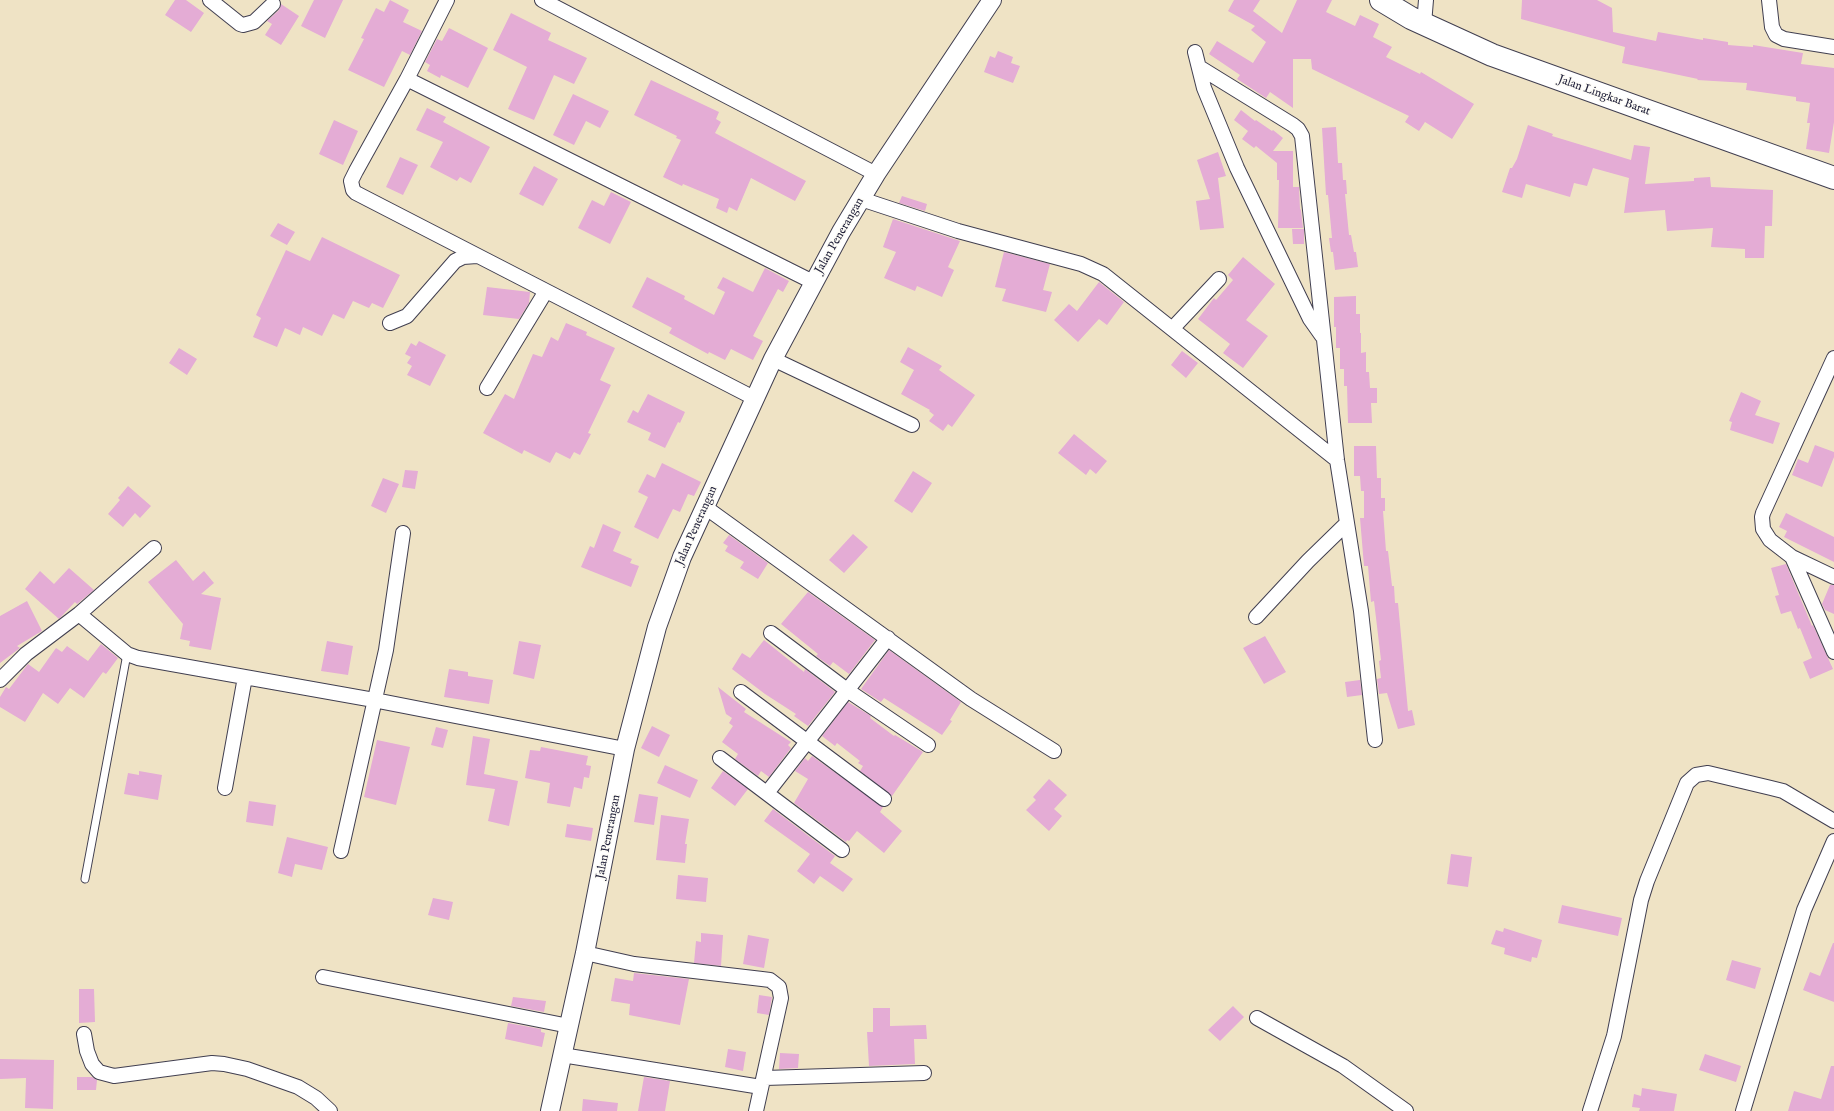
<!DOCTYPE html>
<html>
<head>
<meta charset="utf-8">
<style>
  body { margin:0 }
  canvas { display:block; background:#efe3c5 }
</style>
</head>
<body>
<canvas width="1834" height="1111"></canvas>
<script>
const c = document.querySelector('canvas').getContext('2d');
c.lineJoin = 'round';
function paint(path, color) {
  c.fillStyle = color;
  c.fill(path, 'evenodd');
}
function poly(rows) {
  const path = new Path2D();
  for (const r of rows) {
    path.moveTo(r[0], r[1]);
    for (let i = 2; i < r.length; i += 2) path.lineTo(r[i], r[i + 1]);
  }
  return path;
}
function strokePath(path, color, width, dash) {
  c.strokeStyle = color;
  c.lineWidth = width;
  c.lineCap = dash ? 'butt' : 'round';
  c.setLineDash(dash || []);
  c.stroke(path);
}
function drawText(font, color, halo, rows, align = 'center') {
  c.font = font + ' "IM FELL English",serif';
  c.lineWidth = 3;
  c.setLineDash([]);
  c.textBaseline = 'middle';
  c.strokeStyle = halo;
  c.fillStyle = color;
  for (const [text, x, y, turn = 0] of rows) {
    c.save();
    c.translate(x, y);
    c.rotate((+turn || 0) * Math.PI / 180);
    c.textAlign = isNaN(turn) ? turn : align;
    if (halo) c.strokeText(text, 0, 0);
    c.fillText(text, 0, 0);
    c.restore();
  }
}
const building = poly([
  [175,0,186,0,204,13,191,32,165,15],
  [314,0,343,0,325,38,301,26],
  [390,0,409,10,403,22,422,31,410,55,402,51,384,87,348,70,364,39,361,38,376,8,384,12],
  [1234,0,1260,0,1253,11,1282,33,1297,0,1332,0,1326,12,1355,26,1360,15,1379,24,1373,37,1392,47,1386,57,1420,74,1421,72,1474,104,1452,139,1425,122,1419,131,1405,122,1409,116,1312,69,1311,59,1293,59,1293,108,1270,92,1266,98,1237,79,1240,75,1209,54,1217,41,1253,63,1266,42,1251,30,1255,26,1228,11],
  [1522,0,1597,0,1612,8,1613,32,1656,41,1658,32,1703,40,1703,38,1728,42,1728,45,1753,47,1753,45,1803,53,1801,64,1834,68,1834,122,1829,153,1806,149,1810,123,1807,123,1810,103,1796,101,1796,97,1746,90,1747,83,1697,80,1698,79,1622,63,1625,47,1521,19],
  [281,4,299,16,281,45,265,35,272,24,267,21,279,10],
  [511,13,551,33,548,40,587,58,574,84,554,75,534,120,508,109,527,67,493,50],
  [449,28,488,48,468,88,441,75,440,78,427,71,430,65,425,62,437,39,442,41],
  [998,51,1013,57,1011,63,1020,66,1013,83,984,72,990,56,995,58],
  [651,80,719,112,716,119,721,122,715,133,806,181,795,201,751,178,737,211,729,207,727,213,716,208,719,199,683,184,682,186,663,177,681,140,676,138,677,136,634,115],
  [573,94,609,111,600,128,586,121,574,145,553,135],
  [427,108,446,117,443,122,490,147,471,183,460,177,457,181,430,167,443,142,416,130],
  [1241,110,1255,121,1256,120,1272,131,1273,130,1283,138,1273,151,1293,151,1293,187,1299,187,1300,209,1301,210,1303,228,1278,228,1279,180,1277,180,1277,163,1256,146,1254,148,1242,139,1248,131,1234,120],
  [334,120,358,131,343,165,319,154],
  [1528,125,1553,134,1552,136,1631,160,1634,145,1650,147,1645,184,1694,181,1694,178,1710,177,1711,187,1773,190,1772,226,1765,226,1764,258,1745,258,1745,249,1711,247,1713,228,1667,231,1665,210,1624,213,1629,178,1593,168,1587,186,1574,183,1570,197,1526,184,1522,198,1502,192,1510,168,1512,168,1517,159],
  [1336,127,1338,163,1342,163,1343,180,1346,180,1347,194,1345,194,1349,235,1351,235,1354,252,1356,252,1358,267,1335,270,1333,252,1331,252,1329,238,1332,238,1328,195,1326,195,1322,128],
  [1218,152,1226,176,1218,178,1224,228,1200,230,1196,201,1210,199,1197,160],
  [400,157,418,165,403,195,386,187],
  [534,166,558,179,543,206,519,194],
  [611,192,631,202,610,244,578,228,592,200,604,206],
  [902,196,927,204,925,211,899,203],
  [893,219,960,241,948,267,954,270,942,297,917,286,915,291,884,278,896,252,883,247],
  [278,223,295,232,287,245,270,236],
  [1292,229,1304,229,1304,244,1293,244],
  [322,237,400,275,383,308,372,303,369,308,353,301,344,319,333,314,322,336,303,327,300,335,285,328,277,347,253,337,261,318,256,315,286,250,310,261],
  [1004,252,1050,264,1043,290,1052,292,1046,312,1002,301,1006,289,995,287],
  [1243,257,1275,284,1246,320,1268,336,1243,368,1223,353,1230,344,1198,319,1214,298,1216,300,1233,280,1228,275],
  [765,268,789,281,783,292,778,289,753,336,763,341,753,360,731,349,725,360,709,352,708,354,669,333,672,328,632,307,647,277,685,296,684,299,714,315,725,292,717,288,723,277,753,292],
  [1099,282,1124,302,1107,325,1099,319,1078,342,1054,320,1069,304,1077,311],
  [487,287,530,292,529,303,519,319,483,315],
  [1356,296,1356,314,1360,314,1360,333,1361,333,1361,353,1366,352,1366,372,1369,372,1370,388,1377,388,1377,403,1371,403,1372,423,1348,423,1347,386,1344,386,1344,369,1340,369,1340,348,1336,348,1336,327,1334,327,1334,297],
  [566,323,587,332,586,335,615,348,600,380,611,385,588,433,591,434,580,455,574,452,570,459,556,452,550,463,524,450,522,454,483,433,505,394,514,399,533,354,542,357,551,337,558,341],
  [419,341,446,355,430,386,407,375,412,366,407,363,411,357,405,354,411,343,416,346],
  [908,347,942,366,939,370,975,395,952,427,948,424,943,431,929,421,934,415,929,411,930,410,901,394,914,370,900,362],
  [179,348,197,359,187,375,169,363],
  [1182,351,1198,363,1186,378,1171,365],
  [1741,392,1761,401,1755,415,1780,423,1773,444,1730,430,1732,422,1729,421],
  [648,394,685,412,680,423,678,422,665,448,648,440,651,433,627,422,633,410,638,413],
  [1074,434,1107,461,1096,474,1090,469,1086,475,1058,453],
  [1815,445,1834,452,1834,457,1822,487,1792,475,1798,459,1808,463],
  [1354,446,1376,446,1377,478,1381,478,1381,498,1385,498,1385,511,1383,511,1386,551,1388,551,1392,586,1394,586,1395,603,1398,603,1408,711,1412,710,1415,725,1398,729,1387,693,1379,694,1377,679,1381,678,1379,661,1381,660,1374,601,1371,602,1368,566,1364,566,1360,518,1364,518,1364,491,1361,491,1360,476,1354,476],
  [662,463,701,482,694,496,688,494,680,512,673,509,658,539,634,527,648,497,638,492,647,474,655,478],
  [405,470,418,471,415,489,402,487],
  [913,471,932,483,912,513,894,501],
  [383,478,399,484,386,513,371,506],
  [128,486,151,506,140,518,135,513,123,527,108,514,120,500,118,498],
  [1786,513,1834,537,1834,562,1784,537,1787,531,1779,527],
  [603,524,621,532,613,551,632,559,630,563,639,566,631,587,581,567,590,546,594,548],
  [853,534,868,547,844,573,829,560],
  [729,535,768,563,758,579,740,568,744,562,725,551,728,546,723,543],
  [176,560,193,581,204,571,214,583,201,594,221,598,211,650,189,646,190,641,180,639,183,624,148,582],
  [1786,564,1812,626,1813,625,1833,669,1810,679,1803,662,1812,658,1800,628,1798,629,1791,611,1781,614,1775,596,1779,595,1771,568],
  [69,568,94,590,77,604,75,602,59,619,25,589,40,571,54,584],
  [1830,585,1834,585,1834,614,1825,610,1822,604],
  [808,592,875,640,849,674,833,662,830,666,816,656,818,654,781,624],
  [27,601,42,631,17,646,20,648,0,663,0,616],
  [1265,636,1286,672,1264,684,1243,648],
  [764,640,804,672,805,669,835,692,808,726,794,716,796,714,765,694,732,669,742,653,750,658],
  [327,641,353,646,348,675,321,671],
  [519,641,541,645,534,679,513,674],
  [101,644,118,658,106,674,103,672,84,698,70,688,58,704,43,693,25,722,0,707,0,697,6,687,9,689,28,664,39,672,56,648,62,652,67,646,88,661],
  [889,650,961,702,950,720,952,721,942,735,884,698,881,702,861,689],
  [449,669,468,672,468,676,493,680,489,704,444,697],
  [1360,680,1362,695,1347,697,1345,682],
  [718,687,746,709,744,712,791,742,788,745,791,748,769,777,761,771,758,776,735,759,738,754,722,742,733,726,729,723,732,718,726,714],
  [848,702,871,716,870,718,894,736,895,735,923,752,892,796,860,771,863,766,858,763,860,761,837,743,835,746,822,736],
  [652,726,670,735,659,757,641,748],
  [436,727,448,730,443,748,431,745],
  [473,736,490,739,484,774,518,781,509,826,488,821,495,789,466,785],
  [377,740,410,747,396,805,364,797],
  [541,747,588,756,586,765,591,766,589,778,584,777,582,789,574,787,570,807,547,803,550,783,525,778,530,750,540,751],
  [812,756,883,807,880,812,902,831,884,853,857,831,849,841,847,840,846,842,794,803,808,779,795,771,805,758,808,761],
  [665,765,698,780,690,798,657,783],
  [139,771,162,775,158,800,124,794,128,773,139,775],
  [723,771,748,789,735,806,711,788],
  [1049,779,1067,795,1054,809,1062,816,1049,831,1026,810,1036,800,1033,797],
  [639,794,658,797,654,825,634,822],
  [249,801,276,805,273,826,246,822],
  [773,809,835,856,830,863,853,879,843,892,820,876,814,884,797,871,810,854,764,821],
  [661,815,689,819,685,844,687,844,685,863,656,860],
  [567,824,593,828,591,841,565,837],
  [287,837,328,847,322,870,295,864,292,877,278,873],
  [1451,854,1472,857,1468,887,1447,884],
  [678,875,708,878,706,902,676,899],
  [433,898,453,902,449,920,428,915],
  [1562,905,1622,918,1618,936,1558,923],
  [1504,928,1542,940,1537,958,1532,957,1531,962,1504,954,1505,948,1491,944,1496,930,1503,932],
  [701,933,723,935,721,966,694,963,696,941,701,942],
  [748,935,769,939,764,968,743,964],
  [1833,943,1834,943,1834,1002,1803,990,1810,972,1820,976],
  [1732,960,1761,968,1755,989,1726,980],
  [634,973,689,979,680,1025,629,1015,630,1004,611,1001,615,978,633,981],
  [79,989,94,989,95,1022,79,1023],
  [759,995,772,997,769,1015,757,1013],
  [513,997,546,1001,544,1012,511,1006],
  [1233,1006,1244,1017,1220,1041,1208,1030],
  [873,1008,890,1008,890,1026,926,1025,927,1039,914,1039,915,1064,869,1066,867,1032,873,1032],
  [508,1023,541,1029,541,1032,545,1033,542,1047,505,1039],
  [728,1049,746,1052,743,1071,725,1067],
  [780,1053,799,1054,798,1068,779,1069],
  [1705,1054,1741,1066,1736,1082,1699,1070],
  [0,1059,54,1060,53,1109,25,1108,26,1078,0,1079],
  [1831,1066,1834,1066,1834,1111,1788,1111,1794,1091,1821,1099],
  [77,1077,92,1077,97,1080,96,1090,77,1090],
  [644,1077,670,1081,665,1111,638,1111],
  [1642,1088,1677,1094,1674,1111,1639,1111,1640,1108,1632,1107,1634,1094,1641,1096],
  [583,1099,618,1103,617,1111,582,1111]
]);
const service = poly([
  [85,879,127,654]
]);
const minor = poly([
  [210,0,240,24,243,25,254,22,273,4],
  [447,0,407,79,356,171,351,181,353,190,356,193,754,398],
  [542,0,876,174],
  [1769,0,1772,27,1776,35,1784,39,1834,47],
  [1424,24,1426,0],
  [1195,52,1204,88,1237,168,1310,319,1322,336],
  [1199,67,1293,125,1298,129,1302,136,1337,460,1361,611,1375,740],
  [407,79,813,282],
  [861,199,958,231,1081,264,1103,274,1337,460],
  [390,323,407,316,455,261,463,257,477,256],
  [1172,329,1219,279],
  [1834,358,1763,513,1762,517,1763,529,1770,540,1792,557,1834,652],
  [773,359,912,425],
  [487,388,546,291],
  [705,507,971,699,1054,751],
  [1792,557,1834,577],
  [79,614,127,654,138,658,374,700,625,749],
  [1256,617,1308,561,1347,523],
  [771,633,847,690,928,745],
  [0,680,26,654,79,614,154,548],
  [741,692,884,799],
  [720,758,842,850],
  [225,788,245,677],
  [767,793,888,638],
  [341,851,386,650,403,533],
  [585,953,634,964,762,979,770,980,779,987,781,998,756,1111],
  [323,977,569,1026],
  [1257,1018,1343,1066,1406,1111],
  [84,1034,87,1051,92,1064,99,1072,114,1076,212,1063,224,1064,247,1069,298,1087,316,1098,330,1111],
  [562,1055,761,1087],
  [765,1078,924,1073],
  [1590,1111,1614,1036,1641,900,1647,881,1687,783,1696,775,1708,773,1771,788,1783,791,1834,821],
  [1743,1111,1804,910,1834,841]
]);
const tertiary = poly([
  [550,1111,585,953,625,749,657,627,682,557,773,359,841,232,876,174,992,0]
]);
const trunk = poly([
  [1381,0,1411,18,1492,55,1834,178]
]);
const streetNames = [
  ["Jalan Lingkar Barat",1604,96,20],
  ["Jalan Penerangan",840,236,-60],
  ["Jalan Penerangan",697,526,-66],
  ["Jalan Penerangan",609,837,-79]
];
paint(building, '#e4acd5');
strokePath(service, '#413f50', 9);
strokePath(minor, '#413f50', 16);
strokePath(tertiary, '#413f50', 20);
strokePath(trunk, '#413f50', 24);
strokePath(service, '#fff', 7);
strokePath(minor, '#fff', 14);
strokePath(tertiary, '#fff', 18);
strokePath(trunk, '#fff', 22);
drawText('12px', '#22223b', '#fdfcf7', streetNames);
</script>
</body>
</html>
